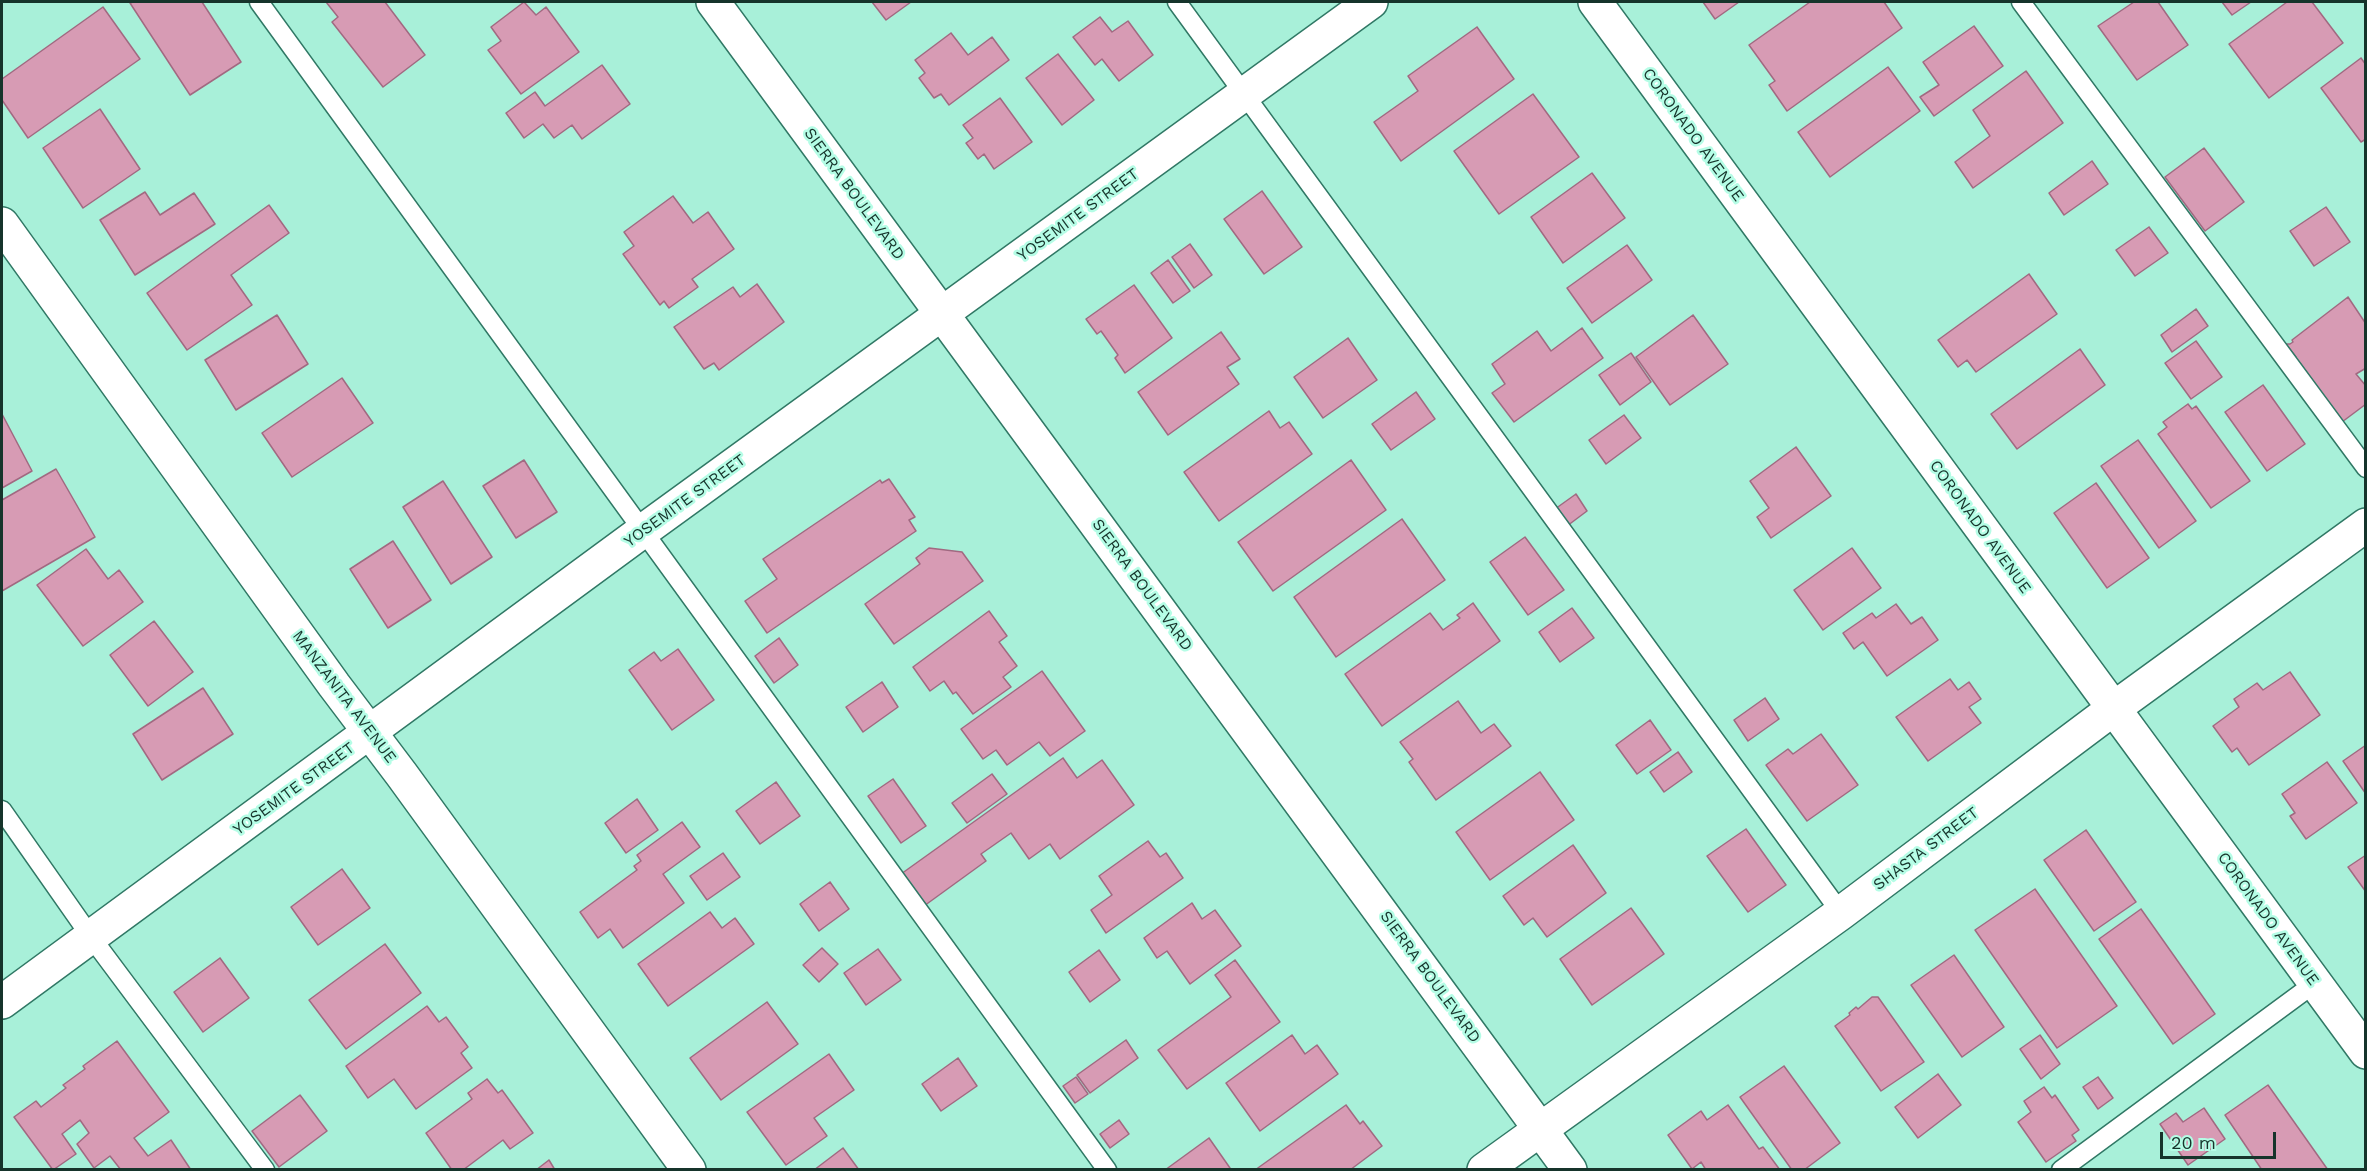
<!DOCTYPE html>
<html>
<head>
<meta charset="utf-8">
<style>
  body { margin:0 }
  #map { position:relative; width:2367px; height:1171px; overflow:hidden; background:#a8f0d9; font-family:"Work Sans",sans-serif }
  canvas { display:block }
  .frame { position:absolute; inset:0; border:3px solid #16342b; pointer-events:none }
  .scale { position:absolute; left:2160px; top:1132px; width:116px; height:27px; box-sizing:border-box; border:3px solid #16342b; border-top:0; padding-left:8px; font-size:18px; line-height:21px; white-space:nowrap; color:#16342b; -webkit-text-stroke:4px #b5fde6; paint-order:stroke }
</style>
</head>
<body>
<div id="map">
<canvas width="2367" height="1171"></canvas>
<div class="frame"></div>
<div class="scale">20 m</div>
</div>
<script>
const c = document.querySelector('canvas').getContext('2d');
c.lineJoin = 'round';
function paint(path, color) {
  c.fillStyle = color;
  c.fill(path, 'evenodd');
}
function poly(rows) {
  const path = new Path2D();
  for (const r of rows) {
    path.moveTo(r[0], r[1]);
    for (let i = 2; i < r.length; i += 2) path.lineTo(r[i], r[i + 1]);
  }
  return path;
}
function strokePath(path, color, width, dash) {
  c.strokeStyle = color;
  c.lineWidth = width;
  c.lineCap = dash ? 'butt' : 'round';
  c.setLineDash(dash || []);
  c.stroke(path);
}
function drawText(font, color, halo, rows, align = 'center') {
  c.font = font + ' "Work Sans",sans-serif';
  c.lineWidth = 5;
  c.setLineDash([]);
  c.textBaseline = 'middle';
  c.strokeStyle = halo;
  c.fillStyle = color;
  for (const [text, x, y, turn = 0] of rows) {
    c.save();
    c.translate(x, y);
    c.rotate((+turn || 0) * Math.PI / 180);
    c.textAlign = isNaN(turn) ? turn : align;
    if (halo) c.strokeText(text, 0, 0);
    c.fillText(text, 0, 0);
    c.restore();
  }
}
const building = poly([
  [133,2,202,2,241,62,190,95,130,3,133,2],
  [326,2,385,2,425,55,383,87,332,22,338,17,326,2],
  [524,2,536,15,546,7,579,52,521,94,488,50,501,41,491,27,524,2],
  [872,2,911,2,886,20,872,2],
  [1703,2,1739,2,1715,19,1703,2],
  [1810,2,1884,2,1902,28,1787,111,1769,85,1775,81,1749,45,1810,2],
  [2134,2,2158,2,2188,45,2137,80,2098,26,2134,2],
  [2222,2,2251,2,2232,15,2222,2],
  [2287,2,2312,2,2343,43,2269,98,2229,44,2287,2],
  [103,7,140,59,28,138,2,100,2,79,103,7],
  [1100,17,1112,32,1128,21,1153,55,1119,81,1102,59,1095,65,1073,37,1100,17],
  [1974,26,2003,66,1934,116,1920,97,1939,85,1923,62,1974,26],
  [1477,27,1514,79,1401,161,1374,122,1418,91,1408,76,1477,27],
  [951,33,968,55,992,37,1009,60,949,105,941,94,934,98,919,78,925,73,915,60,951,33],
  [1058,54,1094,100,1062,125,1026,78,1058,54],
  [2361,58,2366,65,2366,139,2361,142,2321,88,2361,58],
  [602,65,630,104,582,139,572,125,554,138,543,124,524,138,506,113,535,92,545,106,602,65],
  [1888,67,1920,111,1830,177,1798,132,1888,67],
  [2026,71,2063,123,1973,188,1955,162,1990,136,1973,110,2026,71],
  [1533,94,1579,157,1499,214,1454,151,1533,94],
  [1000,98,1032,142,994,169,984,154,978,159,966,143,973,138,963,125,1000,98],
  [100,109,140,169,83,208,43,148,100,109],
  [2204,148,2244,202,2205,231,2165,177,2204,148],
  [2092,161,2108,184,2064,215,2049,193,2092,161],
  [1592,173,1625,218,1563,263,1531,217,1592,173],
  [1262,191,1302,247,1264,274,1224,219,1262,191],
  [145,192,160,215,194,193,215,224,135,275,100,220,145,192],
  [673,196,693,223,708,212,734,249,692,279,698,287,669,308,664,301,660,305,623,254,634,246,624,232,673,196],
  [269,205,289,233,231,275,252,305,187,350,147,293,269,205],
  [2326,207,2350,242,2314,266,2290,231,2326,207],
  [2149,227,2168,253,2135,276,2116,250,2149,227],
  [1190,244,1212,275,1194,288,1172,257,1190,244],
  [1627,245,1652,280,1592,323,1567,288,1627,245],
  [1168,260,1190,291,1173,303,1151,273,1168,260],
  [2029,274,2057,314,1976,372,1967,360,1958,367,1938,340,2029,274],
  [757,284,784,322,719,370,714,363,704,369,674,327,733,287,740,297,757,284],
  [1134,285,1172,338,1125,373,1115,358,1118,355,1101,331,1097,334,1086,319,1134,285],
  [2348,297,2366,324,2366,368,2356,374,2366,386,2366,404,2342,422,2300,363,2298,365,2294,359,2296,357,2286,344,2290,344,2293,342,2292,340,2348,297],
  [2196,309,2208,326,2172,352,2161,335,2196,309],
  [277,315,308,364,236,410,205,360,277,315],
  [1693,315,1728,364,1670,405,1636,357,1693,315],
  [1582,328,1603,358,1514,422,1492,393,1505,384,1492,364,1537,331,1551,351,1582,328],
  [1221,332,1240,359,1227,367,1239,384,1168,435,1138,392,1221,332],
  [1348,338,1377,380,1323,418,1294,377,1348,338],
  [2196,341,2222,377,2191,399,2165,363,2196,341],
  [2080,349,2105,385,2017,449,1991,414,2080,349],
  [1631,353,1651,382,1620,405,1599,375,1631,353],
  [342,378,373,423,292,477,262,433,342,378],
  [2263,385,2305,444,2267,471,2225,412,2263,385],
  [1416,392,1435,419,1391,450,1372,424,1416,392],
  [2188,404,2192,409,2196,406,2250,481,2211,508,2158,434,2167,427,2163,422,2188,404],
  [1269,411,1280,428,1289,422,1312,454,1219,521,1184,472,1269,411],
  [2,414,32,471,2,488,2,414],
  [1624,415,1641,438,1606,464,1589,440,1624,415],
  [2138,440,2196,521,2159,548,2101,466,2138,440],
  [1796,447,1831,496,1771,538,1757,517,1769,508,1750,481,1796,447],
  [524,460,557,512,516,538,483,486,524,460],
  [1351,460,1386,510,1273,591,1238,542,1351,460],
  [56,469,95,537,2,591,2,500,56,469],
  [889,479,915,517,909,520,916,531,767,633,745,601,777,579,763,559,880,480,882,483,889,479],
  [443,481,492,557,451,584,403,507,443,481],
  [2096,483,2149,558,2107,588,2054,513,2096,483],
  [1576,494,1587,511,1567,526,1555,509,1576,494],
  [1402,519,1445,580,1336,657,1294,597,1402,519],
  [1525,537,1564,590,1528,615,1490,562,1525,537],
  [393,541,431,600,388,628,350,569,393,541],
  [929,548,962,552,983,581,894,644,865,604,920,564,916,558,929,548],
  [1852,548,1881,588,1823,630,1794,590,1852,548],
  [86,549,108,579,119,570,143,602,83,646,37,585,86,549],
  [1473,603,1500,641,1382,726,1345,674,1430,613,1443,630,1460,618,1457,615,1473,603],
  [1896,604,1911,624,1922,617,1938,640,1887,676,1863,642,1854,649,1843,633,1872,613,1876,618,1896,604],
  [1572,608,1594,638,1560,662,1539,632,1572,608],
  [989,611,1007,636,999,642,1017,666,1003,677,1011,687,973,714,956,692,953,694,944,681,930,691,913,667,989,611],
  [154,621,193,672,148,706,110,655,154,621],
  [779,638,798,665,774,683,755,656,779,638],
  [678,649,714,700,672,730,629,670,654,652,661,661,678,649],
  [1042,671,1085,731,1050,756,1039,742,1007,765,996,750,983,759,961,729,1042,671],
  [2290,672,2320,715,2249,765,2237,748,2232,752,2213,726,2239,707,2234,699,2257,683,2263,690,2290,672],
  [1950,679,1958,690,1969,682,1981,699,1969,707,1981,723,1928,761,1896,717,1950,679],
  [882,682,898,707,863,732,846,707,882,682],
  [203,688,233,734,162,780,133,734,203,688],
  [1765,698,1779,719,1748,741,1734,720,1765,698],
  [1458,701,1481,733,1494,724,1511,746,1436,800,1409,762,1413,759,1400,742,1458,701],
  [1650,720,1671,750,1637,774,1616,745,1650,720],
  [1821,734,1858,785,1807,821,1766,765,1788,749,1793,754,1821,734],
  [2366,745,2366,794,2343,761,2366,745],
  [1678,752,1692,772,1664,792,1650,772,1678,752],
  [1063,758,1077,778,1102,760,1134,805,1060,859,1050,844,1029,859,1011,833,981,854,986,861,924,906,901,874,1063,758],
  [2327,762,2357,803,2306,839,2290,816,2295,813,2282,794,2327,762],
  [1540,772,1574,820,1490,880,1456,832,1540,772],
  [992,774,1007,794,967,823,952,803,992,774],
  [893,779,926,826,901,843,868,796,893,779],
  [776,782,800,816,760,844,736,811,776,782],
  [637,799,658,830,626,853,605,823,637,799],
  [682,822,700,847,663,874,684,903,623,948,610,929,598,938,580,912,637,870,634,866,641,861,637,855,682,822],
  [1746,829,1786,885,1748,912,1707,856,1746,829],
  [2086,830,2136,902,2094,931,2044,860,2086,830],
  [1148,841,1160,857,1166,853,1183,878,1106,933,1091,910,1112,895,1099,876,1148,841],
  [1573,845,1606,893,1547,937,1533,918,1524,925,1503,896,1573,845],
  [723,853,740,877,707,900,690,876,723,853],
  [2366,855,2366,892,2348,867,2366,855],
  [342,869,370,908,318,945,291,907,342,869],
  [830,882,849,909,819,931,800,904,830,882],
  [2035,889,2117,1006,2057,1048,1975,930,2035,889],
  [1192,903,1202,919,1215,910,1241,946,1190,984,1167,951,1157,958,1144,938,1192,903],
  [1631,908,1664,954,1592,1005,1560,959,1631,908],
  [2141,909,2215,1014,2173,1044,2099,939,2141,909],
  [710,912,722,928,735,918,754,944,668,1006,638,964,710,912],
  [385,944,421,993,346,1049,309,1000,385,944],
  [822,948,838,964,819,982,803,965,822,948],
  [878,949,901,980,866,1005,844,973,878,949],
  [1099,950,1120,980,1090,1002,1069,972,1099,950],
  [1954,955,2004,1027,1962,1057,1911,985,1954,955],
  [220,958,249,998,203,1032,174,992,220,958],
  [1235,960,1280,1022,1187,1089,1158,1050,1231,997,1215,975,1235,960],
  [1872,997,1878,997,1924,1062,1881,1091,1835,1026,1850,1015,1849,1013,1856,1007,1858,1009,1872,997],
  [767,1002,798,1044,721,1100,690,1058,767,1002],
  [427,1006,439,1022,446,1017,468,1047,461,1053,472,1068,416,1109,394,1079,368,1098,346,1066,427,1006],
  [1292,1035,1305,1054,1317,1045,1338,1074,1260,1131,1226,1083,1292,1035],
  [2040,1035,2060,1064,2041,1079,2020,1049,2040,1035],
  [1126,1040,1138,1058,1090,1093,1077,1075,1126,1040],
  [117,1041,169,1112,134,1138,148,1156,171,1140,191,1170,121,1170,110,1156,94,1168,77,1144,89,1133,80,1120,62,1134,76,1154,53,1170,14,1117,36,1101,41,1107,66,1088,63,1085,85,1069,83,1066,117,1041],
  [829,1054,854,1090,814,1118,827,1136,786,1165,747,1112,829,1054],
  [958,1058,977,1086,941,1111,922,1084,958,1058],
  [1784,1066,1840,1143,1804,1170,1792,1170,1740,1097,1784,1066],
  [1938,1074,1961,1105,1918,1138,1895,1107,1938,1074],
  [1076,1077,1088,1094,1075,1103,1063,1086,1076,1077],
  [2098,1077,2113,1098,2098,1109,2083,1087,2098,1077],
  [487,1079,498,1093,502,1090,533,1133,510,1149,503,1140,463,1170,452,1170,426,1133,472,1099,468,1093,487,1079],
  [2268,1085,2328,1170,2262,1170,2225,1115,2268,1085],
  [2044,1087,2052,1098,2055,1095,2079,1130,2072,1135,2076,1141,2046,1162,2018,1122,2031,1112,2024,1101,2044,1087],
  [300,1095,327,1131,279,1167,252,1131,300,1095],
  [1346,1105,1360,1124,1363,1121,1382,1146,1350,1170,1255,1170,1346,1105],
  [1728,1105,1759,1149,1763,1147,1780,1170,1706,1170,1701,1162,1692,1169,1668,1135,1701,1111,1707,1120,1728,1105],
  [2204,1108,2225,1139,2188,1165,2160,1124,2176,1113,2183,1122,2204,1108],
  [1119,1120,1129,1134,1110,1148,1100,1134,1119,1120],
  [1209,1138,1230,1168,1228,1170,1165,1170,1209,1138],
  [843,1148,859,1170,814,1170,843,1148],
  [549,1160,555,1170,536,1170,549,1160]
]);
const lane = poly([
  [259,2,1107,1170],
  [1177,2,1841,913],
  [2021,2,2366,468],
  [2,810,91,937,265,1170],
  [2061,1170,2315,983]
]);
const street = poly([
  [713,2,942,314],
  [1595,2,2366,1052],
  [2,224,334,685,402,775,689,1170],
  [1484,1170,1841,913,2113,709,2366,525]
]);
const secondary = poly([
  [942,314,1570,1170],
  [2,1002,644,530,1371,2]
]);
const streetNames = [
  ["CORONADO AVENUE",1693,135,54],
  ["SIERRA BOULEVARD",854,194,54],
  ["YOSEMITE STREET",1078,215,-36],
  ["YOSEMITE STREET",685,501,-36],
  ["CORONADO AVENUE",1980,527,54],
  ["SIERRA BOULEVARD",1142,585,54],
  ["MANZANITA AVENUE",344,697,53],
  ["YOSEMITE STREET",294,789,-36],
  ["SHASTA STREET",1926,849,-37],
  ["CORONADO AVENUE",2268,919,54],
  ["SIERRA BOULEVARD",1430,977,54]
];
paint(building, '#d79bb4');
strokePath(building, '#a16981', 1.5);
strokePath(lane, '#307865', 21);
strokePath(street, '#307865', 36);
strokePath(secondary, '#307865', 36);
strokePath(lane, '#fff', 18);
strokePath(street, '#fff', 33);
strokePath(secondary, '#fff', 33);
drawText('16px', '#16342b', '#b5fde6', streetNames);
</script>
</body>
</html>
